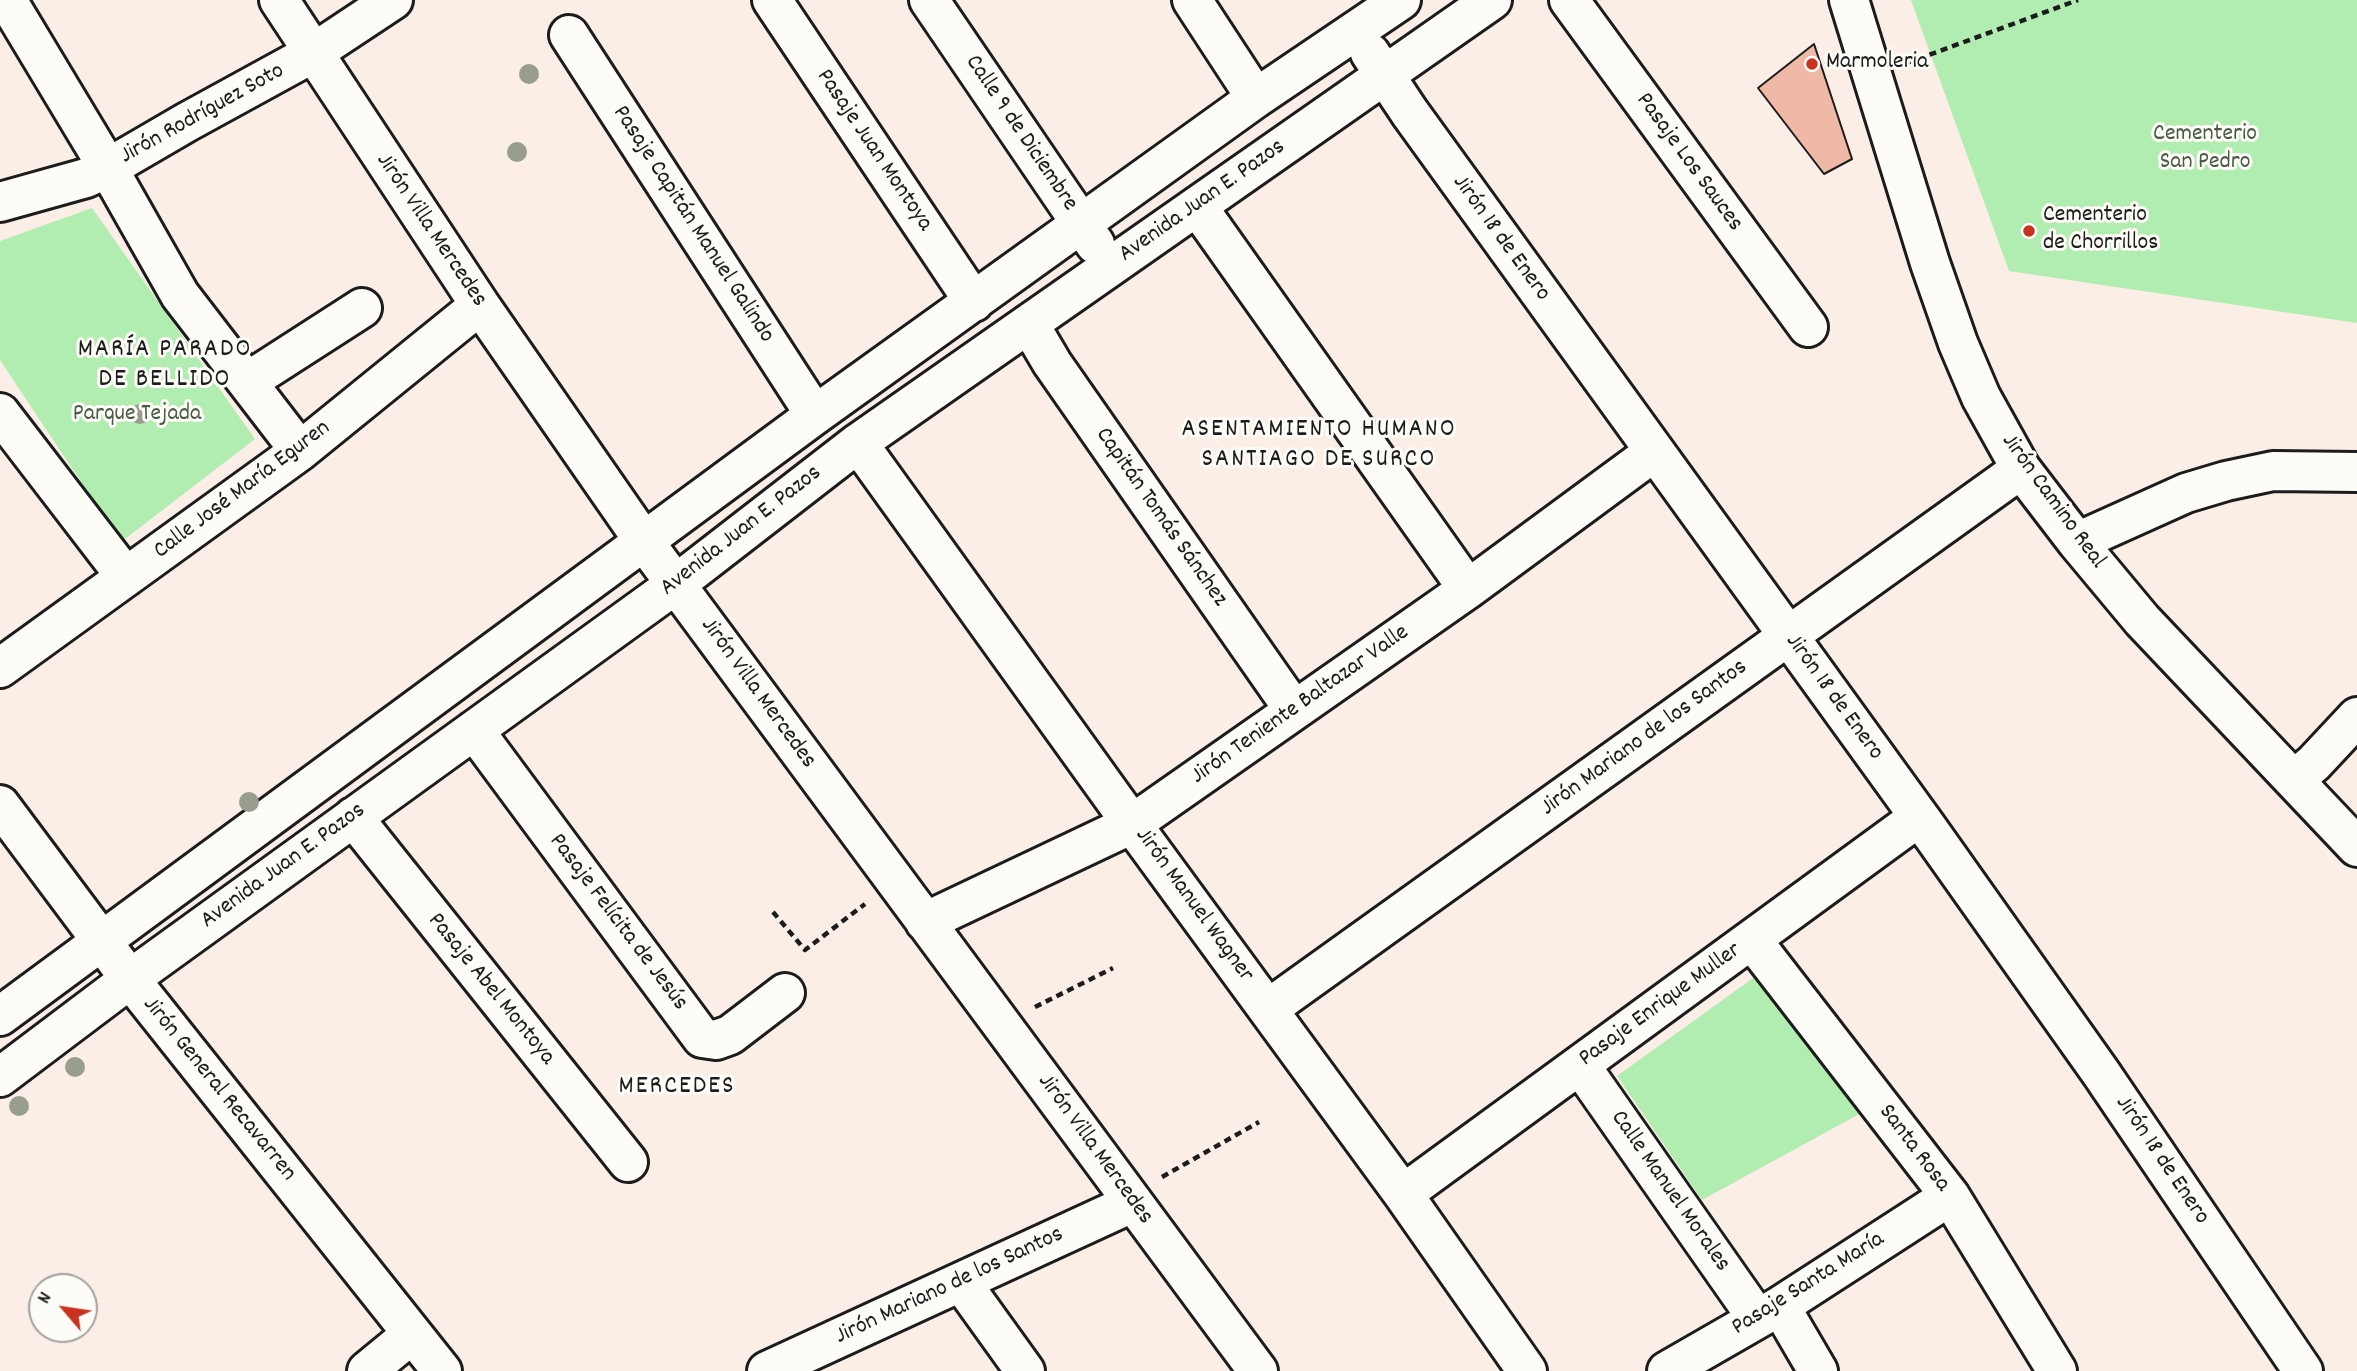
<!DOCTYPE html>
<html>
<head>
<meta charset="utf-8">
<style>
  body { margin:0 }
  #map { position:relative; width:2357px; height:1371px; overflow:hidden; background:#faeee7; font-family:Dekko,sans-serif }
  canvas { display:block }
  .north { position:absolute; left:28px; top:1273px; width:70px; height:70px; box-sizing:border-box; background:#fdfcf7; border:2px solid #a3a29f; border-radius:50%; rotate:299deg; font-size:19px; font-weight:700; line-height:28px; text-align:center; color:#1c1c1c }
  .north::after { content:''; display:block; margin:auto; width:24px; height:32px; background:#c8321e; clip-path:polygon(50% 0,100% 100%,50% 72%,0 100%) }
</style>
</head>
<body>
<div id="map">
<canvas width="2357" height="1371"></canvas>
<div class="north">N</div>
</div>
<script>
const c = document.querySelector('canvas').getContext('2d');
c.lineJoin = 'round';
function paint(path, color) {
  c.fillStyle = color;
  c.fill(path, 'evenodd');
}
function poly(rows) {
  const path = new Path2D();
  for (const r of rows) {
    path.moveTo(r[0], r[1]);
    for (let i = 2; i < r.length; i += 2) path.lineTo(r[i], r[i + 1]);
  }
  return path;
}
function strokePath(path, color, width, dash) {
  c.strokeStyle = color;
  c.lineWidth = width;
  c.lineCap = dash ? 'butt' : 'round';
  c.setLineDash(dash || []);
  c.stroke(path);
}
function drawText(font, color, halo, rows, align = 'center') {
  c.font = font + ' Dekko,sans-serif';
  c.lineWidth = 6;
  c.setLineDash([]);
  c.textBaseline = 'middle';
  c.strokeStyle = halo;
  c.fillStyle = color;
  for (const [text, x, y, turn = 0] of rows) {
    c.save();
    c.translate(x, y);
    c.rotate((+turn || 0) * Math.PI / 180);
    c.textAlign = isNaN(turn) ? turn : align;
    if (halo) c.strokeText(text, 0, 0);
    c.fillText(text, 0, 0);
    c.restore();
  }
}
const green = poly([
  [1911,0,2357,0,2357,323,2009,271],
  [92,208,255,439,121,542,0,360,0,241],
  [1756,976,1863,1112,1702,1200,1617,1076]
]);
const building = poly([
  [1814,44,1852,159,1824,174,1758,88,1814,44]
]);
const path = poly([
  [1907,63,2078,0],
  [773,912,805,950,865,904],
  [1035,1007,1113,968],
  [1162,1177,1259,1122]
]);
const minor = poly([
  [7,0,108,168,180,295,300,451],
  [279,0,480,305,643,540,1258,1371],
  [772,0,974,302],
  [929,0,1095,244],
  [1192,0,1256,98],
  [1569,0,1808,327],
  [1849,0,1930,263,1958,343,1981,397,2021,469,2077,542,2142,620,2357,847],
  [569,35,815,415],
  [1370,53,1410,113,1926,826,2101,1073,2303,1371],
  [0,202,86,178,108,168,187,122,313,53,393,0],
  [1197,206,1468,589],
  [1029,324,1052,363,1294,710],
  [247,382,362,308],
  [0,413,126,577],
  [858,443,1132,824,1403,1194,1527,1371],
  [2077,542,2186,493,2226,481,2273,471,2357,472],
  [0,668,300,451,480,305],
  [474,730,702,1038,716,1040,730,1035,785,993],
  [2294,780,2314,763,2357,717],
  [0,805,130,979,442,1371],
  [353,817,628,1162],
  [925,922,1132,824,1468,589,1654,452],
  [1752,940,1950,1196,2057,1371],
  [1268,1009,2021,469],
  [0,1016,815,415,1256,98,1401,0],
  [1580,1065,1757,1318],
  [0,1077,130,979,676,584,858,443,1492,0],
  [1403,1194,1919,817],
  [961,1282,1025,1371],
  [1780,1306,1818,1371],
  [367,1371,412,1334],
  [767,1371,1132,1203],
  [1667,1371,1780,1306,1950,1196]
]);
const trees = [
  [529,74],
  [517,152],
  [140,414],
  [249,802],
  [75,1067],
  [19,1106]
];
const markers = [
  [1812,64,7,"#c8321e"],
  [2029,231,7,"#c8321e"]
];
const poiNames = [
  ["Marmoleria",1826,64],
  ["Cementerio",2043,217],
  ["de Chorrillos",2043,245]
];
const streetNames = [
  ["Jirón Rodríguez Soto",203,115,-29],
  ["Calle 9 de Diciembre",1020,134,56],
  ["Pasaje Juan Montoya",873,151,56],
  ["Pasaje Los Sauces",1688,163,54],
  ["Avenida Juan E. Pazos",1203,202,-35],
  ["Pasaje Capitán Manuel Galindo",692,225,57],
  ["Jirón Villa Mercedes",430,231,56],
  ["Jirón 18 de Enero",1500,239,54],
  ["Calle José María Eguren",243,491,-37],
  ["Jirón Camino Real",2052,502,54],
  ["Capitán Tomás Sánchez",1160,518,55],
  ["Avenida Juan E. Pazos",742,532,-38],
  ["Jirón Villa Mercedes",757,694,54],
  ["Jirón 18 de Enero",1833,698,54],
  ["Jirón Teniente Baltazar Valle",1301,706,-35],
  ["Jirón Mariano de los Santos",1645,739,-36],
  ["Avenida Juan E. Pazos",284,867,-36],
  ["Jirón Manuel Wagner",1193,906,54],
  ["Pasaje Felícita de Jesús",617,923,53],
  ["Pasaje Abel Montoya",490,990,51],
  ["Pasaje Enrique Muller",1661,1006,-36],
  ["Jirón General Recavarren",218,1090,51],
  ["Santa Rosa",1913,1149,53],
  ["Jirón Villa Mercedes",1094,1150,54],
  ["Jirón 18 de Enero",2161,1161,56],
  ["Calle Manuel Morales",1669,1192,55],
  ["Pasaje Santa María",1809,1285,-32],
  ["Jirón Mariano de los Santos",950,1287,-25]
];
const parkNames = [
  ["Cementerio",2205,136],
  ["San Pedro",2205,164],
  ["Parque Tejada",137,416]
];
const neighbourhoodNames = [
  ["MARÍA PARADO",165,351],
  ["DE BELLIDO",165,381],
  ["ASENTAMIENTO HUMANO",1319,431],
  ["SANTIAGO DE SURCO",1319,461],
  ["MERCEDES",677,1088]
];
paint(green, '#b1ecb1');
paint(building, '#f0b8a6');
strokePath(building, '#1c1c1c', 2);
strokePath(minor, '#1c1c1c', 44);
strokePath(path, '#1c1c1c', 4.5, [7, 5]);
strokePath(minor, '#fdfcf7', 38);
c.fillStyle = '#999d90';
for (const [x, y] of trees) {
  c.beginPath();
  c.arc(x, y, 10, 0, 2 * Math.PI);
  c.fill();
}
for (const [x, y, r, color] of markers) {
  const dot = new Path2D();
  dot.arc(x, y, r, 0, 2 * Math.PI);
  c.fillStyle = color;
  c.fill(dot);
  strokePath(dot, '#fdfcf7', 2.5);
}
drawText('24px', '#1c1c1c', '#fdfcf7', poiNames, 'left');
drawText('24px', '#1c1c1c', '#fdfcf7', streetNames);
drawText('24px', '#495a49', '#fdfcf7', parkNames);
c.letterSpacing = '2px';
drawText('26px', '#1c1c1c', '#fdfcf7', neighbourhoodNames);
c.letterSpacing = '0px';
</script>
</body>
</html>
